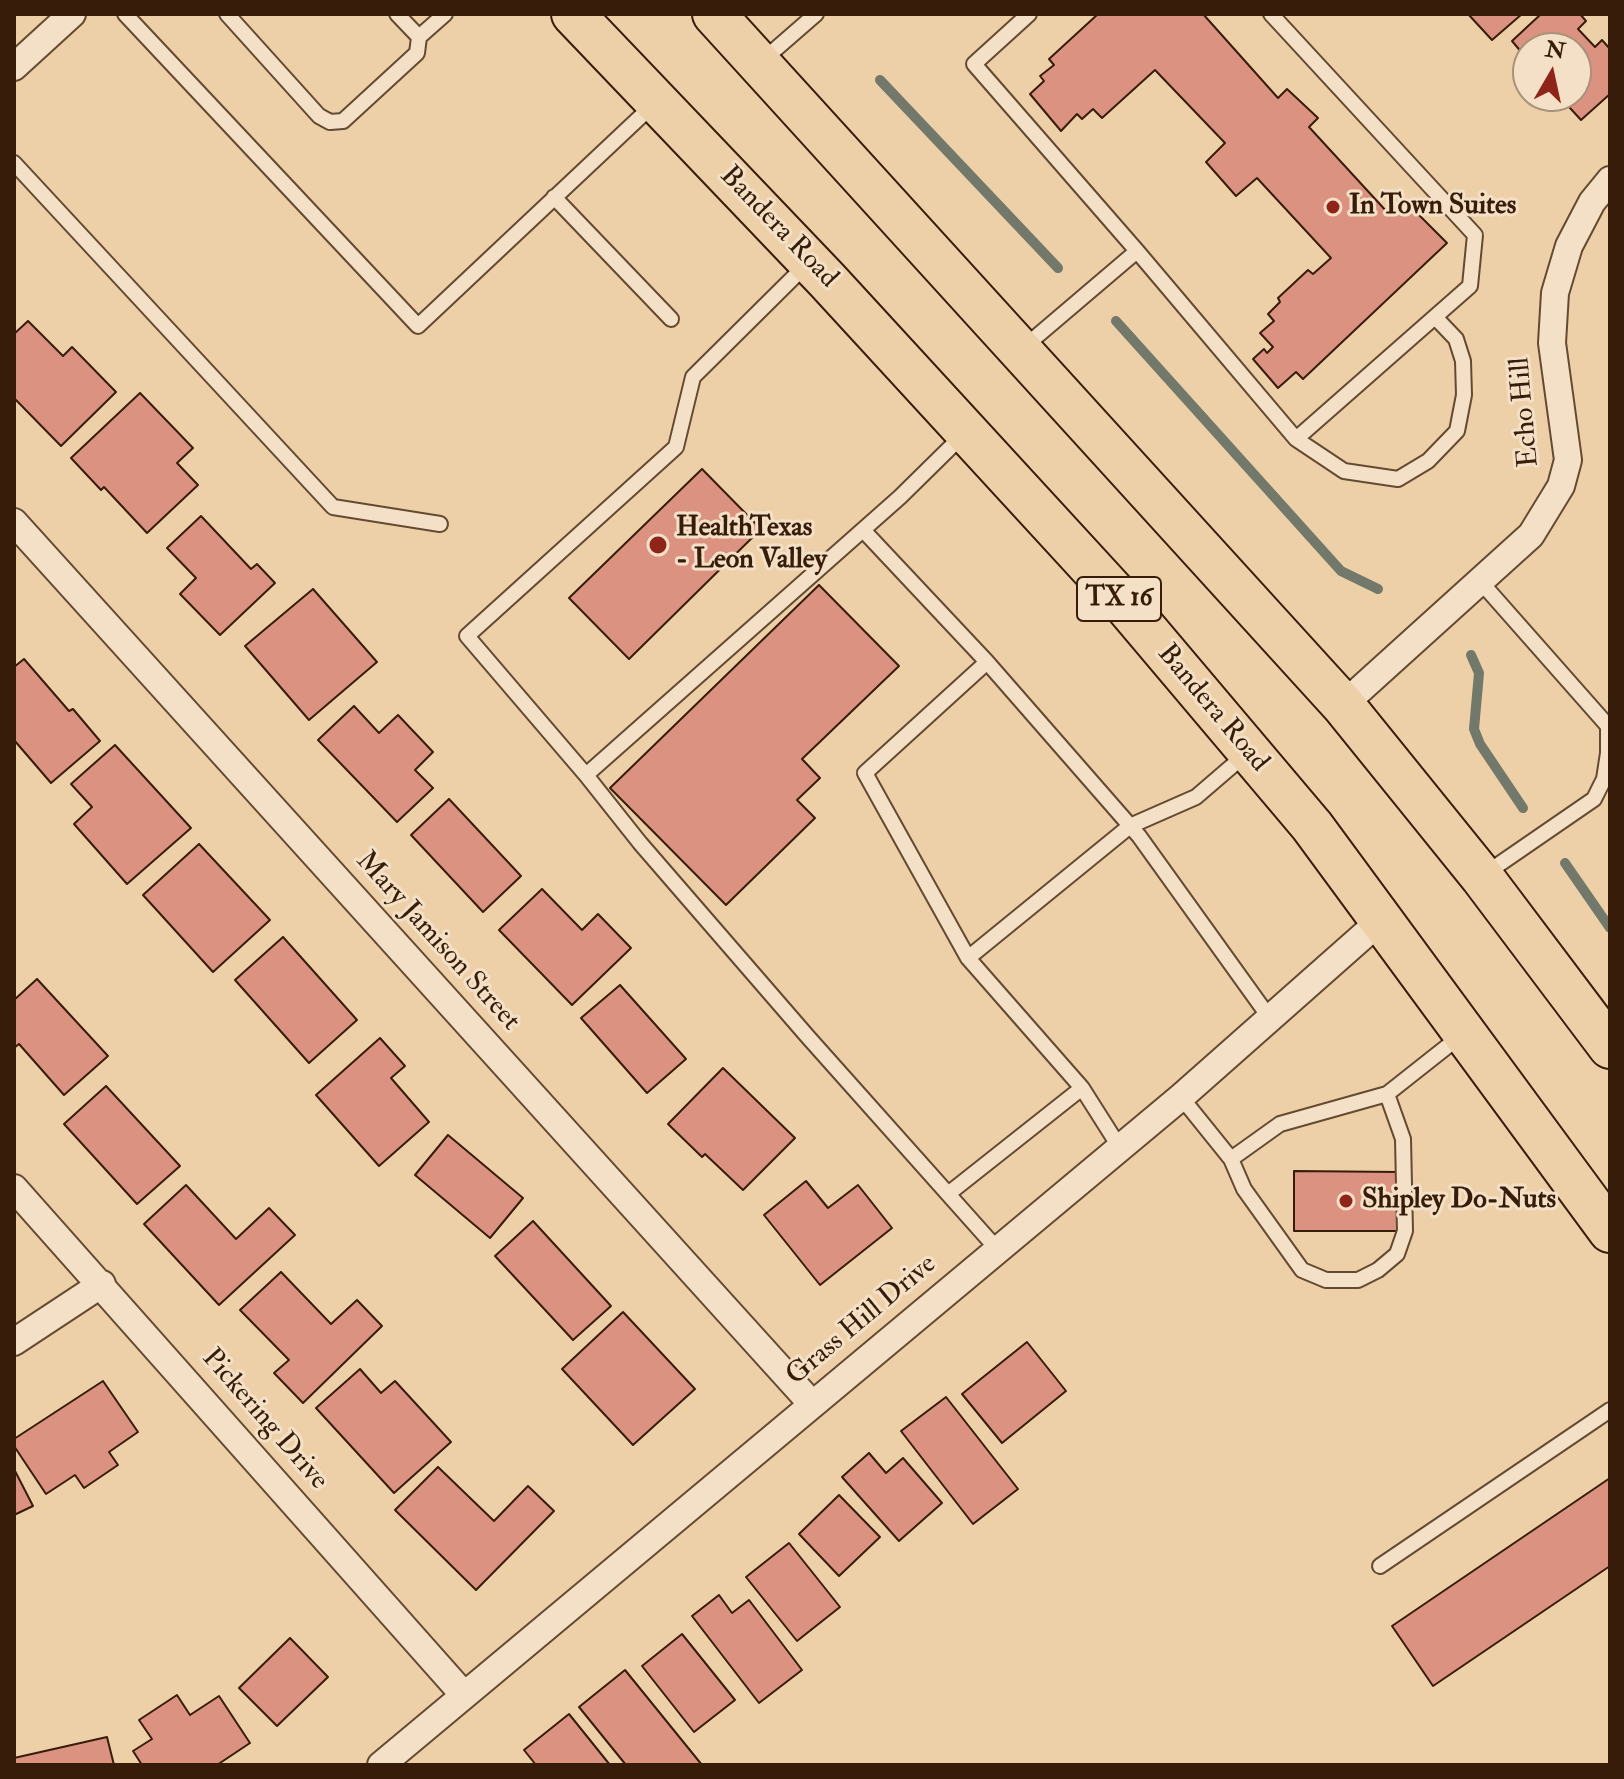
<!DOCTYPE html>
<html>
<head>
<meta charset="utf-8">
<style>
  body { margin:0 }
  #map { position:relative; width:1624px; height:1779px; overflow:hidden; background:#edd0a8; font-family:"IM FELL Double Pica",serif }
  canvas { display:block }
  .frame { position:absolute; inset:0; border:16px solid #371d09; pointer-events:none }
  .north { position:absolute; left:1512px; top:32px; width:80px; height:80px; box-sizing:border-box; background:#f3e0c6; border:2px solid #a8927a; border-radius:50%; rotate:9deg; font-size:22px; font-weight:700; line-height:32px; text-align:center; color:#371d09 }
  .north::after { content:''; display:block; margin:auto; width:28px; height:36px; background:#8f2418; clip-path:polygon(50% 0,100% 100%,50% 72%,0 100%) }
</style>
</head>
<body>
<div id="map">
<canvas width="1624" height="1779"></canvas>
<div class="frame"></div>
<div class="north">N</div>
</div>
<script>
const c = document.querySelector('canvas').getContext('2d');
c.lineJoin = 'round';
function poly(rows) {
  const path = new Path2D();
  for (const r of rows) {
    path.moveTo(r[0], r[1]);
    for (let i = 2; i < r.length; i += 2) path.lineTo(r[i], r[i + 1]);
  }
  return path;
}
function strokePath(path, color, width, dash) {
  c.strokeStyle = color;
  c.lineWidth = width;
  c.lineCap = dash ? 'butt' : 'round';
  c.setLineDash(dash || []);
  c.stroke(path);
}
function paint(path, color) {
  c.fillStyle = color;
  c.fill(path, 'evenodd');
}
function drawText(font, color, halo, rows, align = 'center') {
  c.font = font + ' "IM FELL Double Pica",serif';
  c.lineWidth = 6;
  c.setLineDash([]);
  c.textBaseline = 'middle';
  c.strokeStyle = halo;
  c.fillStyle = color;
  for (const [text, x, y, turn = 0] of rows) {
    c.save();
    c.translate(x, y);
    c.rotate((+turn || 0) * Math.PI / 180);
    c.textAlign = isNaN(turn) ? turn : align;
    if (halo) c.strokeText(text, 0, 0);
    c.fillText(text, 0, 0);
    c.restore();
  }
}
const stream = poly([
  [880,80,1058,268],
  [1116,321,1341,571,1378,589],
  [1471,655,1479,673,1474,729,1480,744,1523,808],
  [1565,863,1610,928]
]);
const building = poly([
  [1098,14,1203,14,1278,98,1287,89,1318,118,1309,127,1388,213,1404,200,1447,243,1303,379,1296,372,1278,388,1253,359,1264,349,1267,353,1273,347,1260,333,1274,321,1268,314,1280,302,1278,298,1308,270,1313,274,1331,258,1257,178,1236,196,1206,162,1225,143,1155,70,1102,118,1093,109,1082,119,1077,114,1061,131,1030,94,1044,81,1040,76,1054,65,1049,59,1098,14],
  [1468,14,1522,14,1492,40,1468,14],
  [1541,14,1580,14,1586,21,1578,29,1595,47,1602,40,1610,49,1610,94,1581,120,1559,96,1576,96,1576,48,1528,48,1528,60,1512,41,1541,14],
  [1528,67,1528,94,1515,79,1528,67],
  [1530,96,1556,96,1542,109,1530,96],
  [28,321,63,356,72,347,116,392,61,446,14,398,14,334,28,321],
  [140,393,193,448,177,463,198,485,147,533,104,487,101,490,71,458,140,393],
  [702,469,761,529,629,659,569,598,702,469],
  [201,516,251,569,257,564,275,583,220,635,180,594,196,578,167,548,201,516],
  [819,585,899,666,802,759,820,778,797,800,815,818,726,905,610,788,819,585],
  [313,589,377,662,309,720,245,646,313,589],
  [24,659,69,711,73,709,100,741,51,783,14,740,14,667,24,659],
  [354,706,379,733,398,715,433,752,415,770,433,788,397,822,318,740,354,706],
  [115,745,191,828,127,884,74,824,92,807,71,784,115,745],
  [449,799,521,876,483,912,411,835,449,799],
  [199,844,270,920,213,972,143,895,199,844],
  [542,889,582,930,598,914,631,948,572,1005,499,930,542,889],
  [283,937,357,1020,309,1063,235,980,283,937],
  [37,979,108,1056,64,1095,19,1044,14,1048,14,1000,37,979],
  [620,985,686,1059,647,1093,581,1018,620,985],
  [380,1038,405,1066,391,1078,429,1122,379,1166,316,1095,380,1038],
  [723,1068,795,1138,743,1190,705,1154,702,1157,668,1124,723,1068],
  [106,1086,180,1166,137,1204,64,1124,106,1086],
  [448,1135,523,1198,490,1238,415,1175,448,1135],
  [1294,1171,1398,1172,1397,1231,1294,1231,1294,1171],
  [806,1181,828,1208,858,1185,892,1228,820,1285,764,1215,806,1181],
  [186,1185,236,1239,269,1208,295,1235,219,1305,144,1224,186,1185],
  [533,1221,611,1306,573,1340,495,1256,533,1221],
  [281,1272,331,1324,357,1300,382,1326,303,1403,274,1373,289,1360,240,1310,281,1272],
  [623,1312,695,1389,633,1445,562,1369,623,1312],
  [1027,1342,1066,1391,1002,1443,962,1394,1027,1342],
  [360,1369,381,1393,395,1381,451,1442,394,1493,316,1408,360,1369],
  [103,1381,138,1432,109,1452,118,1465,84,1488,75,1475,46,1494,14,1446,14,1439,103,1381],
  [946,1397,1018,1489,973,1524,901,1431,946,1397],
  [869,1453,886,1473,903,1458,942,1503,899,1541,842,1477,869,1453],
  [438,1467,494,1521,528,1486,554,1511,476,1590,395,1510,438,1467],
  [14,1469,33,1506,14,1515,14,1469],
  [1610,1478,1610,1566,1433,1686,1392,1626,1610,1478],
  [839,1495,880,1537,839,1576,799,1534,839,1495],
  [789,1543,840,1607,797,1641,746,1577,789,1543],
  [719,1595,732,1613,749,1600,802,1670,759,1703,692,1616,719,1595],
  [682,1634,735,1700,694,1732,642,1666,682,1634],
  [290,1638,328,1677,277,1726,239,1688,290,1638],
  [625,1670,702,1765,626,1765,579,1707,625,1670],
  [177,1695,190,1715,219,1696,250,1743,217,1765,142,1765,133,1751,152,1739,139,1720,177,1695],
  [569,1714,610,1765,536,1765,524,1750,569,1714],
  [107,1737,114,1765,14,1765,14,1758,107,1737]
]);
const lane = poly([
  [125,14,418,326,653,105],
  [227,14,319,116,330,122,343,121,417,53,419,37],
  [397,14,419,37,445,14],
  [1029,14,974,64,1137,251,1296,439,1470,286,1475,235,1271,14],
  [762,61,816,14],
  [14,163,333,507,440,524],
  [554,197,671,319],
  [1023,348,1137,251],
  [963,435,900,497,586,775,640,843,808,1037,998,1250],
  [1296,439,1344,471,1398,479,1428,461,1457,431,1464,395,1463,361,1456,339,1435,317],
  [863,530,987,662,865,773,968,958,1082,1088,948,1194],
  [1480,581,1608,726,1608,753,1604,779,1594,799,1485,874],
  [987,662,1139,836,1269,1017],
  [586,775,467,636,676,447,693,377,808,263],
  [968,958,1130,826,1196,797,1246,754],
  [1082,1088,1120,1148],
  [1181,1097,1231,1159,1280,1124,1387,1094,1463,1034],
  [1231,1159,1244,1189,1302,1270,1326,1280,1358,1280,1378,1270,1397,1254,1405,1231,1403,1139,1387,1094],
  [1380,1566,1610,1410]
]);
const street = poly([
  [14,67,72,14],
  [14,522,812,1404],
  [1343,705,1531,535,1561,486,1568,460,1552,343,1555,293,1569,246,1592,202,1610,180],
  [14,1188,464,1695],
  [14,1342,102,1284],
  [381,1765,1181,1097,1380,921]
]);
const primary = poly([
  [573,14,827,280,1121,600,1312,826,1610,1231],
  [714,14,1343,705,1482,877,1610,1047]
]);
const markers = [
  [1333,207,8,"#8f2418"],
  [658,545,10,"#8f2418"],
  [1346,1201,8,"#8f2418"]
];
const shields = [
  [1119,599,84]
];
const shieldNames = [
  ["TX 16",1119,599]
];
const poiNames = [
  ["In Town Suites",1349,207],
  ["HealthTexas",676,529],
  ["- Leon Valley",676,561],
  ["Shipley Do-Nuts",1362,1201]
];
const streetNames = [
  ["Bandera Road",778,228,46],
  ["Echo Hill",1526,412,-95],
  ["Bandera Road",1212,709,50],
  ["Mary Jamison Street",437,942,48],
  ["Grass Hill Drive",862,1321,-40],
  ["Pickering Drive",264,1420,49]
];
strokePath(stream, '#72796a', 10);
paint(building, '#db9281');
strokePath(building, '#371d09', 2);
strokePath(lane, '#644a31', 18);
strokePath(street, '#644a31', 30);
strokePath(primary, '#371d09', 46);
strokePath(lane, '#f3e0c6', 14);
strokePath(street, '#f3e0c6', 26);
strokePath(primary, '#edd0a8', 42);
for (const [x, y, r, color] of markers) {
  const dot = new Path2D();
  dot.arc(x, y, r, 0, 2 * Math.PI);
  c.fillStyle = color;
  c.fill(dot);
  strokePath(dot, '#f3e0c6', 3);
}
for (const [x, y, w] of shields) {
  const box = new Path2D();
  box.roundRect(x - w / 2, y - 22, w, 44, 6);
  c.fillStyle = '#f3e0c6';
  c.fill(box);
  strokePath(box, '#371d09', 2);
}
drawText('bold 26px', '#371d09', null, shieldNames);
drawText('bold 28px', '#371d09', '#f3e0c6', poiNames, 'left');
drawText('28px', '#371d09', '#f3e0c6', streetNames);
</script>
</body>
</html>
